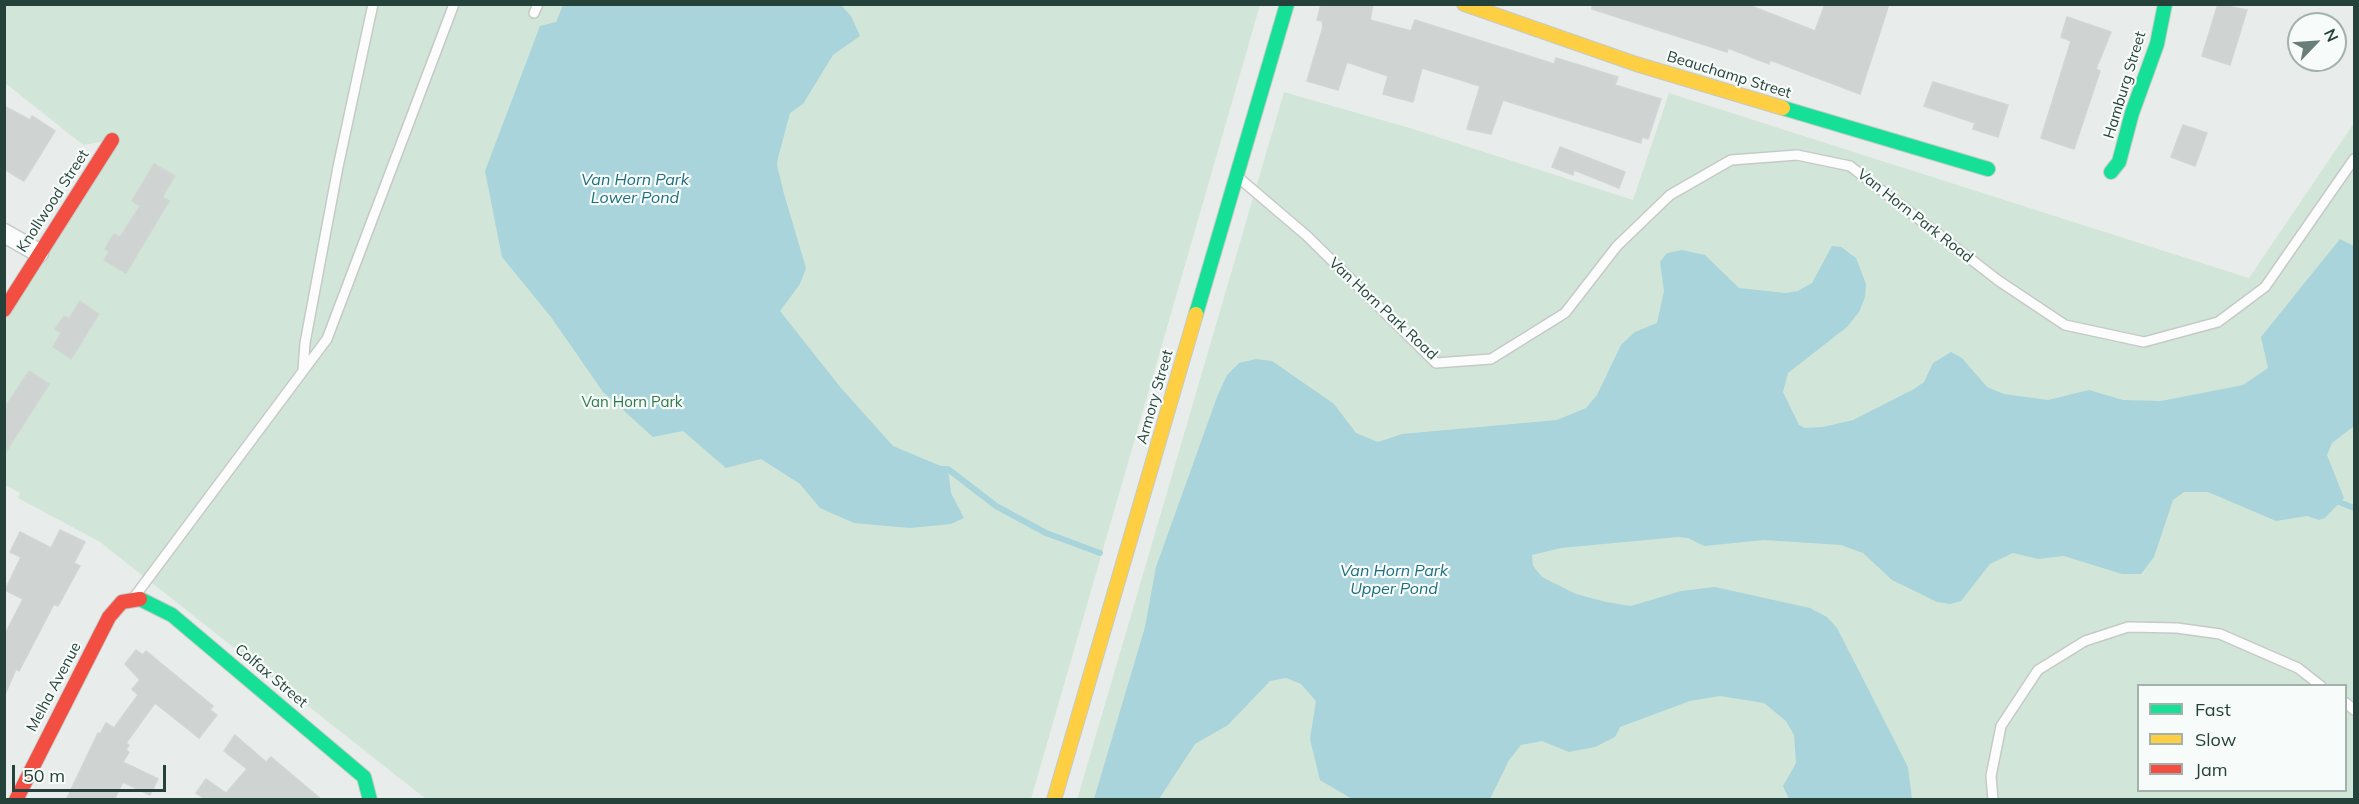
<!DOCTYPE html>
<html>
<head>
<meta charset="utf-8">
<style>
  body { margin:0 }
  #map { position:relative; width:2359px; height:804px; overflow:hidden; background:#e8edeb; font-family:Mulish,sans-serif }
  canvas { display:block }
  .frame { position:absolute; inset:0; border:6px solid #24423a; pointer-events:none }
  .legend { position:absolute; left:2137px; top:684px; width:210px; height:108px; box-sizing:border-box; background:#f7fbf9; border:2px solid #a3b1ad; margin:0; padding:8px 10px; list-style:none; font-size:18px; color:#24423a }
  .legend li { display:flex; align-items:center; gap:12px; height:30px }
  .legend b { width:30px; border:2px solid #a3b1ad }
  .north { position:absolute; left:2287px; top:12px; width:60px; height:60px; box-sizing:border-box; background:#f7fbf9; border:2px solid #a3b1ad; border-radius:50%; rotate:65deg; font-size:16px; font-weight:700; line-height:24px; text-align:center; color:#24423a }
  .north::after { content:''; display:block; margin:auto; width:21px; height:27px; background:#697e78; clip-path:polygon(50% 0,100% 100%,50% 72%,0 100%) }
  .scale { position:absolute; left:12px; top:765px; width:154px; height:27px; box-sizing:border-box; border:3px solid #24423a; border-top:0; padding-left:8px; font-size:18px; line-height:21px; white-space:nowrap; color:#24423a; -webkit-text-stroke:4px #f7fbf9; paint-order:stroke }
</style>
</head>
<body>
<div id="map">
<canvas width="2359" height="804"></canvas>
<div class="frame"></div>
<ul class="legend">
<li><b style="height:8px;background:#16e098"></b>Fast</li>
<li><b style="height:8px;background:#ffcf43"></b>Slow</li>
<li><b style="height:8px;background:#f24e42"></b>Jam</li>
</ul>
<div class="north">N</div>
<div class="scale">50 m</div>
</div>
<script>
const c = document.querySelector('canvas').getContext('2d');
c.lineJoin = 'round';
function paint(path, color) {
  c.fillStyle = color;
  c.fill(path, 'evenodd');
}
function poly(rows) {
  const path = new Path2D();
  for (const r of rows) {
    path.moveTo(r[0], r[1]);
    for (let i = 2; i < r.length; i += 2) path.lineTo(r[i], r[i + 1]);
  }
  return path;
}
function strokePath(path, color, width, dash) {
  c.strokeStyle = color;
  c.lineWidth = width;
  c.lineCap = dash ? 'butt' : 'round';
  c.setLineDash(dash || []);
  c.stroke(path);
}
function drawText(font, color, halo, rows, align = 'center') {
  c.font = font + ' Mulish,sans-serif';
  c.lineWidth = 4.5;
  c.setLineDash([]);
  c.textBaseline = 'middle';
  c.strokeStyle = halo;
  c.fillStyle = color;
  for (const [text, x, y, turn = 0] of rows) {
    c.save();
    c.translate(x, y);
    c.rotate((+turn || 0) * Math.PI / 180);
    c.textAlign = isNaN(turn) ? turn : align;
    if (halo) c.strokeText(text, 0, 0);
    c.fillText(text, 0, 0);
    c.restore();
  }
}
const green = poly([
  [5,5,1260,5,1031,799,426,799,100,542,18,498,20,493,5,485,4,310,111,140,83,145,5,83],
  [1284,92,1413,129,1633,200,1669,93,2249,278,2354,123,2354,799,1077,800],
  [2138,686,2346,686,2346,790,2138,790]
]);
const water = poly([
  [563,5,840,4,851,16,860,36,833,55,803,104,790,113,778,158,777,165,784,194,806,268,800,284,780,311,841,388,893,446,948,469,951,493,964,518,951,524,910,528,854,523,820,508,800,484,761,459,726,468,683,431,653,437,603,392,551,317,502,257,485,171,540,26,556,22],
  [2340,239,2354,246,2354,426,2332,443,2327,455,2344,498,2325,518,2319,520,2307,516,2276,521,2208,492,2184,492,2173,500,2154,557,2141,574,2122,574,2064,556,2038,559,2013,553,1990,564,1961,601,1950,604,1937,602,1892,580,1863,553,1841,545,1764,540,1704,546,1688,538,1678,537,1561,548,1532,555,1533,566,1542,577,1576,594,1606,602,1631,606,1681,591,1715,587,1810,608,1827,617,1837,628,1908,767,1912,799,1789,799,1783,786,1796,763,1794,735,1786,721,1764,703,1720,696,1690,701,1620,727,1615,737,1595,747,1569,752,1542,741,1521,745,1509,760,1490,799,1352,799,1320,780,1310,739,1316,701,1301,684,1286,678,1270,681,1228,725,1195,744,1159,799,1094,799,1145,627,1156,567,1217,397,1227,375,1239,363,1256,359,1272,361,1334,404,1356,433,1378,442,1402,434,1557,420,1586,408,1597,395,1621,345,1635,332,1657,323,1664,291,1660,262,1667,253,1682,250,1705,255,1739,288,1786,293,1798,291,1812,283,1832,246,1841,247,1856,258,1866,284,1865,297,1859,312,1847,327,1788,373,1783,392,1799,425,1805,428,1823,427,1853,420,1914,389,1924,382,1933,363,1951,352,1962,358,1987,387,2004,394,2048,400,2089,390,2123,400,2161,401,2243,385,2268,368,2261,337]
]);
const stream = poly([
  [941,469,948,469,996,506,1046,533,1100,553],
  [2334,500,2354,508]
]);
const building = poly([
  [1321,4,1373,4,1370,20,1411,31,1415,20,1554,64,1556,58,1618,77,1615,85,1661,99,1648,139,1642,137,1641,143,1503,100,1491,134,1467,129,1480,86,1422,68,1413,102,1383,94,1388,76,1347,62,1338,90,1307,81,1323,27,1322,21,1317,20,1321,4],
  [1592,4,1746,4,1815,31,1825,4,1889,4,1860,94,1770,60,1769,64,1728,48,1727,52,1592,9,1592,4],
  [2218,4,2247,10,2230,65,2202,56,2218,4],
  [2067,17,2111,32,2096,69,2100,71,2074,149,2041,138,2071,41,2061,37,2067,17],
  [1933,82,2008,105,1998,137,1973,129,1975,123,1924,106,1933,82],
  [4,106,30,120,32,116,55,131,24,181,4,169,4,106],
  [2183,125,2207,133,2195,166,2171,157,2183,125],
  [1560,147,1625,172,1619,188,1574,170,1573,175,1552,167,1560,147],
  [154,164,175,176,162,197,169,201,126,273,104,260,109,252,105,249,114,234,120,237,140,206,132,201,154,164],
  [80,301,99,314,71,359,53,347,61,333,55,329,64,316,69,319,80,301],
  [29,371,49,384,4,455,4,409,29,371],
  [60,530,85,542,74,563,80,566,58,606,54,604,19,671,16,669,4,697,4,636,23,599,5,590,21,557,10,552,20,532,51,548,60,530],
  [136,650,143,655,146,651,213,706,210,710,217,715,199,738,155,703,126,743,129,745,126,750,129,752,123,762,158,779,150,795,123,782,114,800,66,800,98,733,100,734,106,723,114,728,138,695,132,689,140,680,125,664,136,650],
  [235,735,266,762,271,757,322,800,206,800,196,793,206,779,226,793,247,769,224,751,235,735]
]);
const lane = poly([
  [534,13,538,4],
  [1239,178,1307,236,1436,363,1491,359,1565,313,1617,246,1670,195,1731,160,1797,155,1850,166,1999,281,2065,325,2144,342,2218,322,2265,287,2354,159],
  [303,370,305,343,338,167,373,4],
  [135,596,327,339,454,4],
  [2346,703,2354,710],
  [1993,800,1991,776,2001,726,2038,670,2085,641,2128,627,2177,628,2220,634,2298,668,2321,686]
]);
const street = poly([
  [4,233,39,253]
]);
const fast = poly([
  [1783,108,1988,169],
  [2111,172,2119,162,2132,113,2157,44,2165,4],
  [1196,314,1287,4],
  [140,599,172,615,364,777,370,800]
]);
const slow = poly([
  [1464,4,1636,64,1783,108],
  [1054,800,1196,314]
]);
const jam = poly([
  [4,310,112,140],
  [16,800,109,617,122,602,140,599]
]);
const streetNames = [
  ["Beauchamp Street",1729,75,17],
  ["Hamburg Street",2125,85,-73],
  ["Knollwood Street",53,201,-57],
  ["Van Horn Park Road",1915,216,38],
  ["Van Horn Park Road",1383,309,43],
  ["Armory Street",1155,397,-74],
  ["Colfax Street",271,676,40],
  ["Melha Avenue",54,687,-62]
];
const parkNames = [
  ["Van Horn Park",632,402]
];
const waterNames = [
  ["Van Horn Park",635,180],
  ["Lower Pond",635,198],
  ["Van Horn Park",1394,571],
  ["Upper Pond",1394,589]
];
paint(green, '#d1e6d8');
paint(water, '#a9d4db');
strokePath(stream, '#a9d4db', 6);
paint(building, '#cfd4d2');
strokePath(building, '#d1d6d4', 1.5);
strokePath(lane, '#c5cac8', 12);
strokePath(street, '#c5cac8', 21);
strokePath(fast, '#c3cbc8', 16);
strokePath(slow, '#c3cbc8', 16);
strokePath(jam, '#c3cbc8', 16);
strokePath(lane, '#fcfcfc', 9);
strokePath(street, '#fcfcfc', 18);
strokePath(fast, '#16e098', 14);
strokePath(slow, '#ffcf43', 14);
strokePath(jam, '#f24e42', 14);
drawText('15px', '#24423a', '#f7fbf9', streetNames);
drawText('15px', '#2d7a4b', '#f7fbf9', parkNames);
drawText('italic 16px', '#1c6f80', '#f7fbf9', waterNames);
</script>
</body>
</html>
